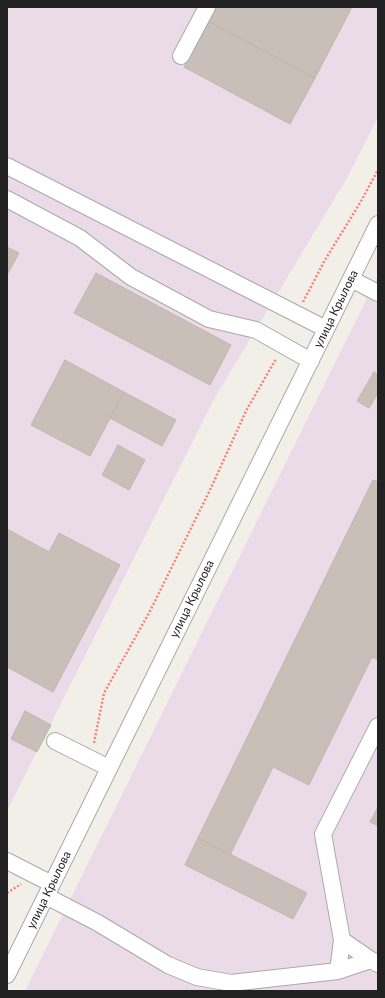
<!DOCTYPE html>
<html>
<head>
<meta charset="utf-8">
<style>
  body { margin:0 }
  #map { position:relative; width:385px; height:998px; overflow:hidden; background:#f2efe9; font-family:Lato,sans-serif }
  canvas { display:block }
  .frame { position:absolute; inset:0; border:8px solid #222; pointer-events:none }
</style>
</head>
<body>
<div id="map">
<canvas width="385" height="998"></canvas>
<div class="frame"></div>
</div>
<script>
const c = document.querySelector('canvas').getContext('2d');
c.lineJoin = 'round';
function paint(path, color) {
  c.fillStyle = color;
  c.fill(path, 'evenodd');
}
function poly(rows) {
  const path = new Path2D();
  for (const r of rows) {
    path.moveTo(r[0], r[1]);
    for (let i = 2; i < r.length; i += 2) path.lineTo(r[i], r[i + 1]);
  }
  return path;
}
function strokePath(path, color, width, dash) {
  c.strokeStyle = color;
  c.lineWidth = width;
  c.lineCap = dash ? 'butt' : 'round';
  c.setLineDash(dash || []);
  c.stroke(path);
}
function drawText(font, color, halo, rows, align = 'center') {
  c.font = font + ' Lato,sans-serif';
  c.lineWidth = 3.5;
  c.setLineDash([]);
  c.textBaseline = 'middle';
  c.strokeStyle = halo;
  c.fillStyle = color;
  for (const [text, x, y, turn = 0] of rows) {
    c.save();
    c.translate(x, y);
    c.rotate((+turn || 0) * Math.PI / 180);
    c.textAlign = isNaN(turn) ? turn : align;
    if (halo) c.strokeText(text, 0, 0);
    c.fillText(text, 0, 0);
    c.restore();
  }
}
const industrial = poly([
  [7,7,378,7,378,117,348,176,214,399,7,811],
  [378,276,378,991,25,991]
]);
const building = poly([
  [216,7,352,7,315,78,208,21,216,7],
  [208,21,315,78,290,124,184,67,208,21],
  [7,247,19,253,7,275,7,247],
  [96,273,231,345,210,385,74,313,96,273],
  [65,360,124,392,90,456,31,425,65,360],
  [374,372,378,375,378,393,369,408,357,401,374,372],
  [124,392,176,420,162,446,110,418,124,392],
  [118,445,145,460,129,490,102,475,118,445],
  [373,480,378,482,378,660,372,657,309,785,273,767,230,855,198,838,373,480],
  [7,529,49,552,59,533,120,565,53,692,7,667,7,529],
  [25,711,51,725,37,752,11,739,25,711],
  [378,807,378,826,370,822,378,807],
  [198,838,307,893,293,919,185,865,198,838]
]);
const path = poly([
  [303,302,325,260,360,203,378,170],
  [94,743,104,693,149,613,210,490,246,411,276,359],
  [7,893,21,884]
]);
const minor = poly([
  [181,56,207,7],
  [7,166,326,329],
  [7,199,80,238,131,277,209,319,256,330,311,361],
  [351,279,378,293],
  [55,741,109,768],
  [7,861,52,884],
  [46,896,98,923,168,965,197,977,231,983,338,971,371,960,378,964],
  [342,940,371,960],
  [338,971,342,940,323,834,378,726],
  [7,975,378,224]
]);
const streetNames = [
  ["улица Крылова",336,309,-64],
  ["улица Крылова",192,599,-64],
  ["улица Крылова",49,890,-64]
];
paint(industrial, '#ebdbe8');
paint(building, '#c7bfb8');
strokePath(building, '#c4b6ab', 1);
strokePath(minor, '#a9a9a9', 18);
strokePath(path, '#fa8072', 2.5, [2, 2]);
strokePath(minor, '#fff', 16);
drawText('12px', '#222', '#fff', streetNames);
</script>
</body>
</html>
